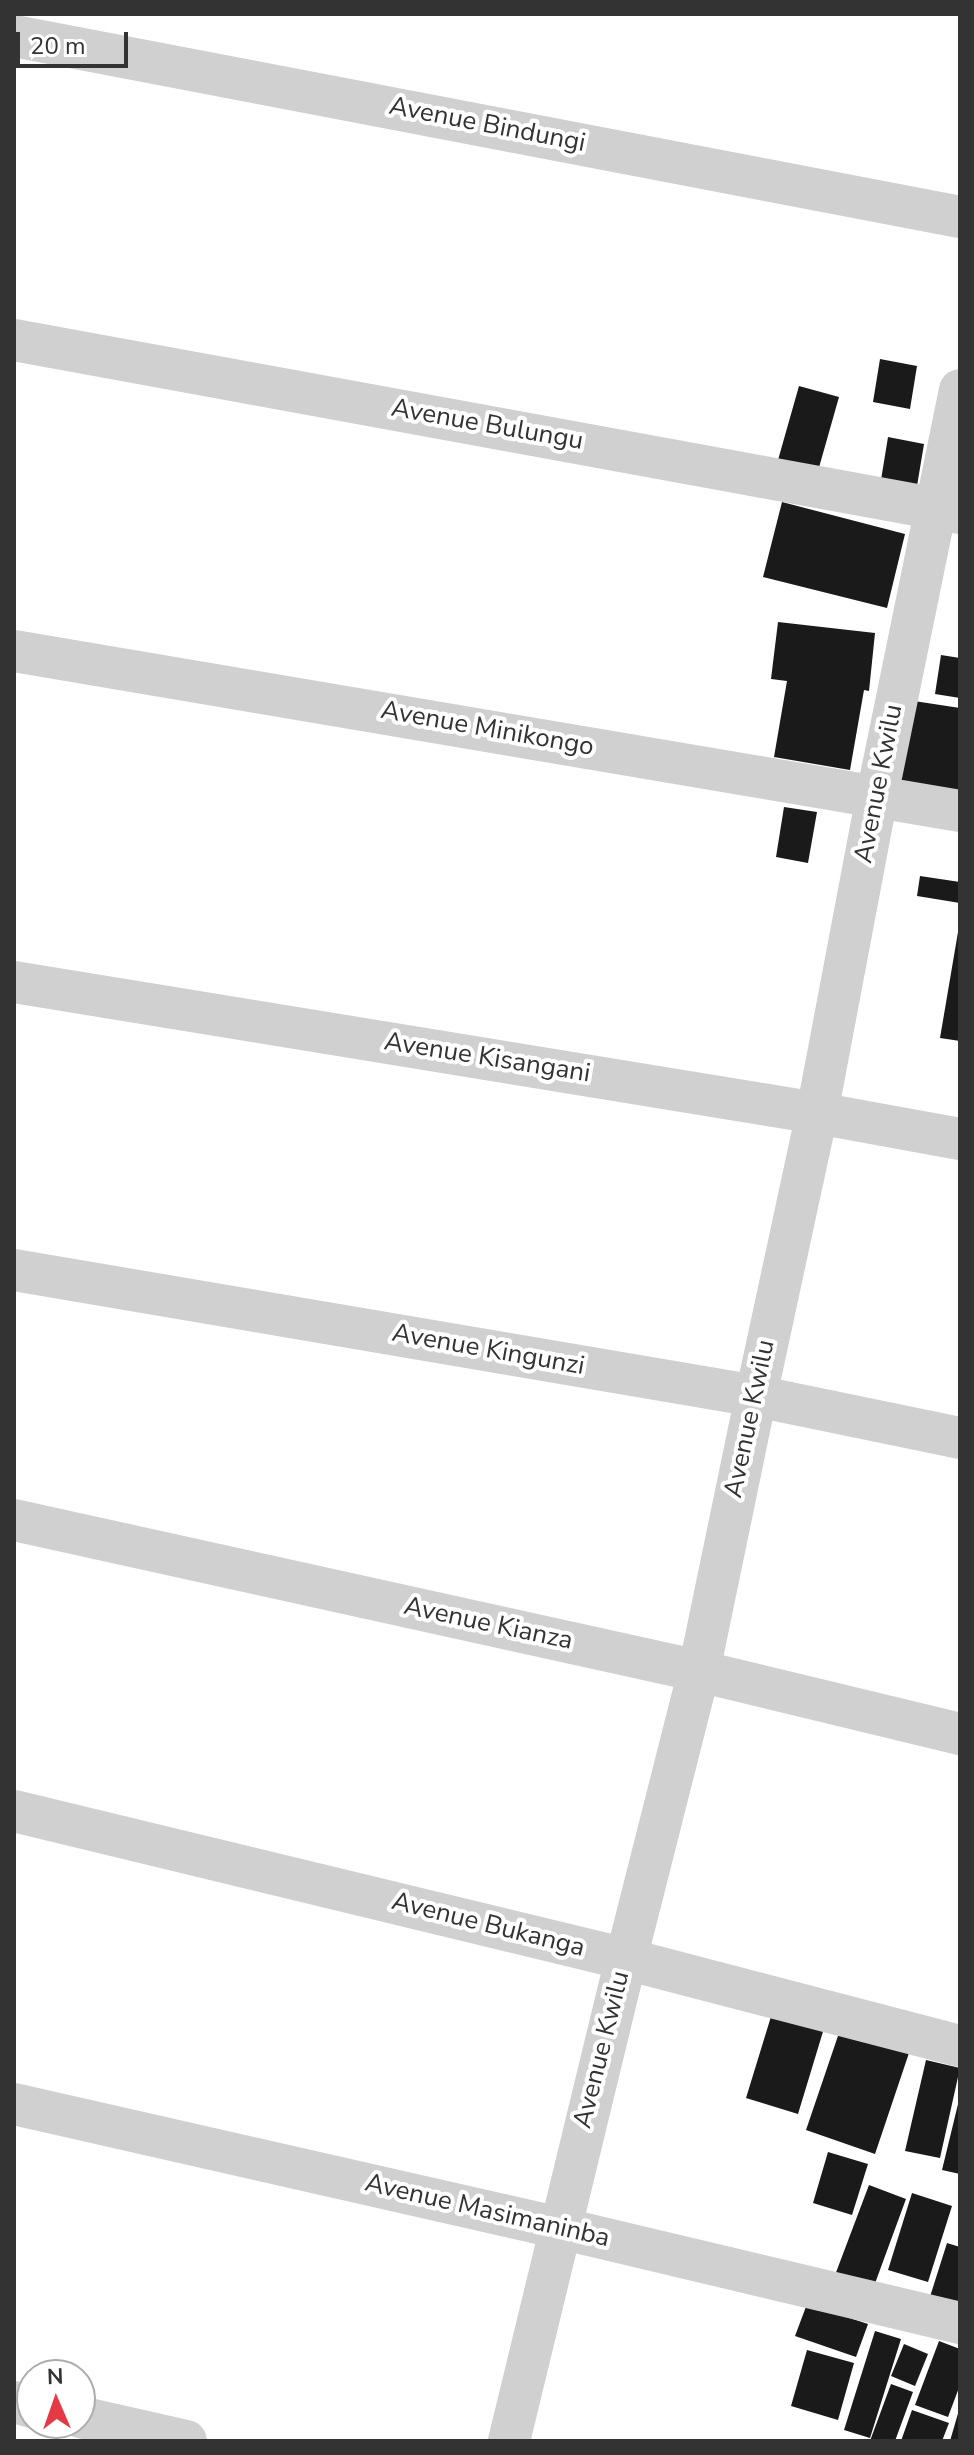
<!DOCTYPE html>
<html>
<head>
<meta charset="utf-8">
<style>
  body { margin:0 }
  #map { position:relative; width:974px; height:2455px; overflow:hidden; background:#fff; font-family:"Nunito Sans",sans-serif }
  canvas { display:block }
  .frame { position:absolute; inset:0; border:16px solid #333; pointer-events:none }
  .north { position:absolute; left:16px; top:2359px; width:80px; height:80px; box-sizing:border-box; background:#fff; border:2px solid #adadad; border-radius:50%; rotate:358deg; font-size:22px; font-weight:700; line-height:32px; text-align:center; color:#333 }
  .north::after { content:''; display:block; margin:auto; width:28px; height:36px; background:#e63946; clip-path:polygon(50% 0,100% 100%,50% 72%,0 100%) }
  .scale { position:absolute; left:16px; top:32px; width:112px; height:36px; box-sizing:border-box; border:4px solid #333; border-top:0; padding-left:10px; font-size:24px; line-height:28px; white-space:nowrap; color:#333; -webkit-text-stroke:6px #fff; paint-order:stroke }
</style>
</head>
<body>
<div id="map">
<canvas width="974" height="2455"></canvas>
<div class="frame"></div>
<div class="north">N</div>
<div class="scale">20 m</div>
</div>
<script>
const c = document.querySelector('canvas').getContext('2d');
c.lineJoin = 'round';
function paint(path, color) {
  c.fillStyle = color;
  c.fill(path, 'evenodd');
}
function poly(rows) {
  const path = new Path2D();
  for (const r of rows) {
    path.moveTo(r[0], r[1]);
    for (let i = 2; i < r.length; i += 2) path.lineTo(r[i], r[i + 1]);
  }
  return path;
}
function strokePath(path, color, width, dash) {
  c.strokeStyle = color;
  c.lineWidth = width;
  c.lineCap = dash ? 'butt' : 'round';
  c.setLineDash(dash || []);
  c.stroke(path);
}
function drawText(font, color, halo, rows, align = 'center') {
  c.font = font + ' "Nunito Sans",sans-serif';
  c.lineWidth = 8;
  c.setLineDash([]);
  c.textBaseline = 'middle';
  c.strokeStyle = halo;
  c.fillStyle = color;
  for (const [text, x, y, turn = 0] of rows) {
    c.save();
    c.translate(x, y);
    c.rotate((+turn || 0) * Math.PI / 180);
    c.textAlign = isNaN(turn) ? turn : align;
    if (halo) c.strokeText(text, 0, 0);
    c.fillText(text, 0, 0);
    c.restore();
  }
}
const building = poly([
  [880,359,917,366,910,409,873,402],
  [799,386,839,397,818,471,778,460],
  [888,437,924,444,917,486,881,480],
  [782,502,905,534,887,608,763,577],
  [778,622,875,633,869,691,864,690,850,770,774,757,787,681,771,679],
  [941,655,960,658,960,698,935,694],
  [914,701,960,708,960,791,900,781],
  [784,807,817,812,808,863,776,857],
  [920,876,960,882,960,903,917,896],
  [958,932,960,932,960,1041,940,1038],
  [773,2010,825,2025,798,2114,746,2098],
  [840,2030,909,2053,875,2154,806,2130],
  [926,2060,960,2068,940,2158,905,2151],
  [959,2100,960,2100,960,2174,942,2170],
  [828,2152,868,2164,852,2215,813,2203],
  [869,2185,906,2199,870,2297,832,2283],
  [912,2193,952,2206,928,2282,888,2270],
  [947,2243,960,2247,960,2314,928,2303],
  [807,2304,868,2324,856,2357,795,2336],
  [875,2331,901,2339,870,2438,844,2430],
  [939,2341,960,2349,960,2385,948,2417,915,2405],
  [904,2344,928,2354,915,2386,891,2376],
  [807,2350,854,2363,838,2420,791,2406],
  [891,2384,913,2392,895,2441,870,2441],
  [912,2410,949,2423,942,2441,901,2441],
  [959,2410,960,2441,950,2441]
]);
const street = poly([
  [14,36,960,217],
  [14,340,960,513],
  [14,651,960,811],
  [14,982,817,1113,960,1139],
  [14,1270,756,1396,960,1438],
  [14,1520,699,1671,960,1734],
  [14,1811,626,1959,960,2046],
  [14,2104,560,2228,960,2323],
  [14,2402,32,2407],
  [80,2417,186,2441],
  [509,2441,626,1959,699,1671,756,1396,817,1113,877,796,960,390]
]);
const streetNames = [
  ["Avenue Bindungi",487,126,11],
  ["Avenue Bulungu",487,426,10],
  ["Avenue Minikongo",487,730,10],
  ["Avenue Kwilu",880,784,-79],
  ["Avenue Kisangani",487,1059,9],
  ["Avenue Kingunzi",488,1351,10],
  ["Avenue Kwilu",751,1419,-78],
  ["Avenue Kianza",488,1625,12],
  ["Avenue Bukanga",488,1926,14],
  ["Avenue Kwilu",603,2050,-76],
  ["Avenue Masimaninba",487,2212,13]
];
paint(building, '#1a1a1a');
strokePath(street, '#d0d0d0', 42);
drawText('26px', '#333', '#fff', streetNames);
</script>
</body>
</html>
